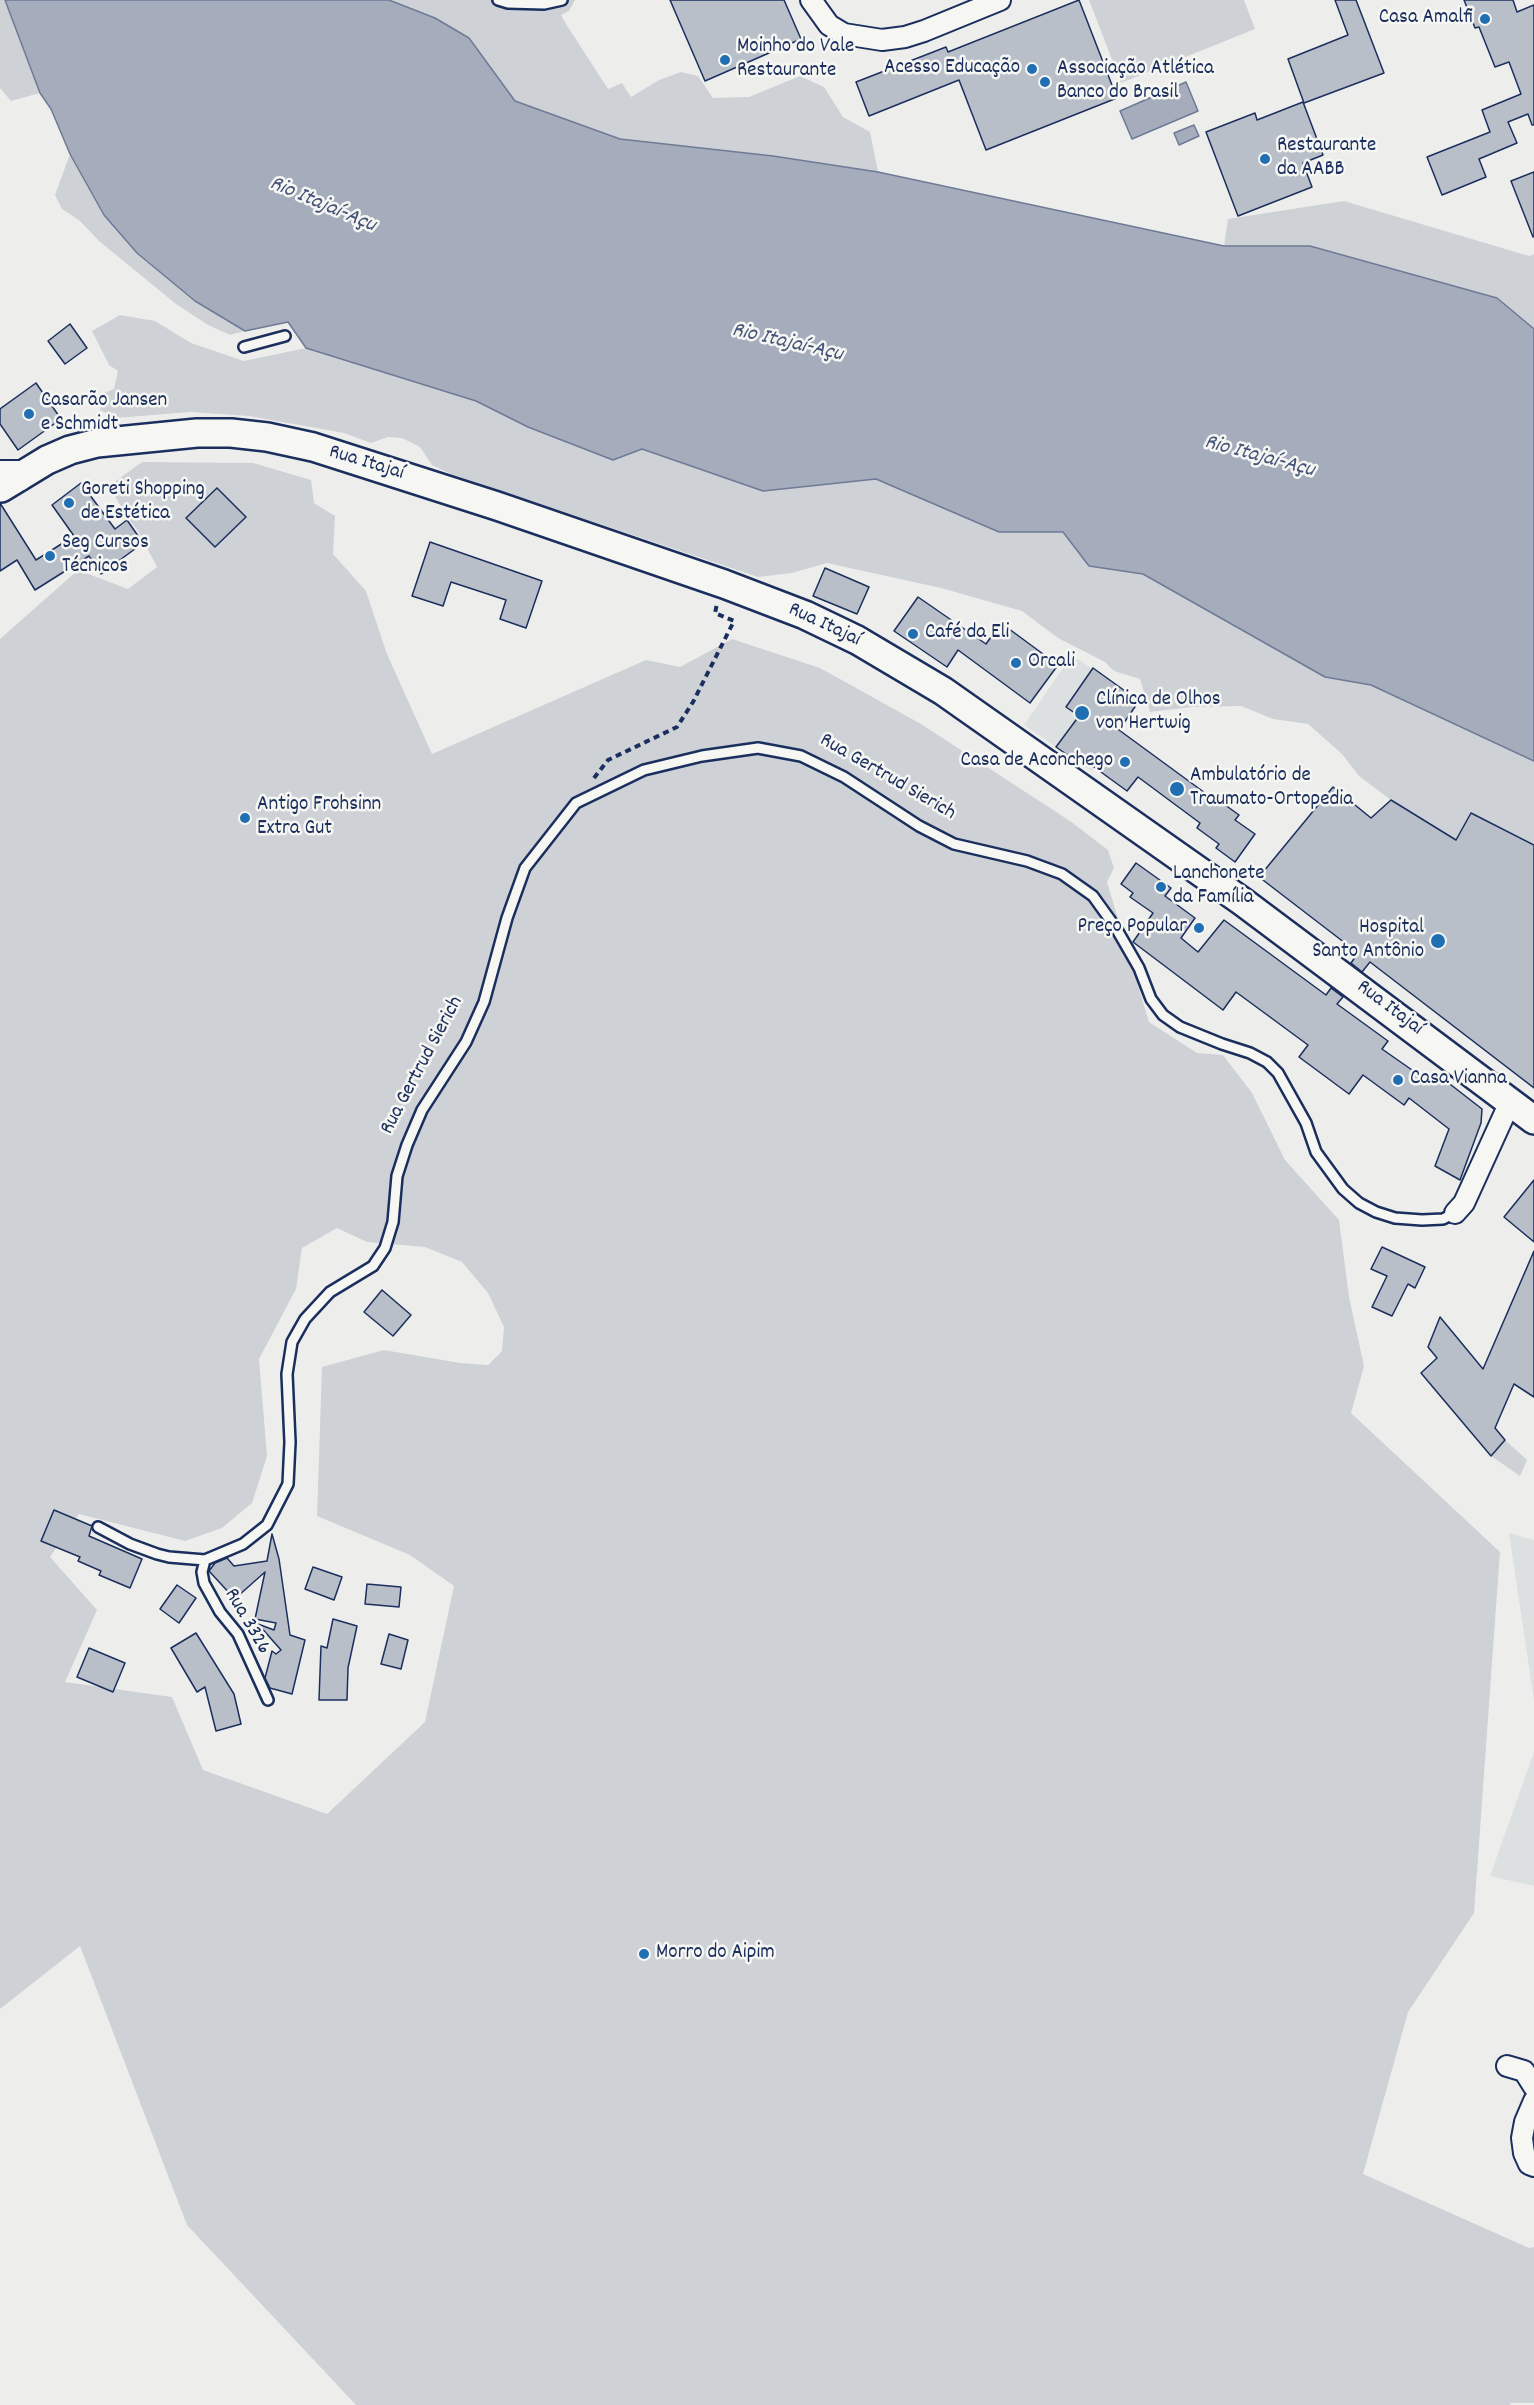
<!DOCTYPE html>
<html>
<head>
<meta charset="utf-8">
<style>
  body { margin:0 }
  canvas { display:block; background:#edeeec }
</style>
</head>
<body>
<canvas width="1534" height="2405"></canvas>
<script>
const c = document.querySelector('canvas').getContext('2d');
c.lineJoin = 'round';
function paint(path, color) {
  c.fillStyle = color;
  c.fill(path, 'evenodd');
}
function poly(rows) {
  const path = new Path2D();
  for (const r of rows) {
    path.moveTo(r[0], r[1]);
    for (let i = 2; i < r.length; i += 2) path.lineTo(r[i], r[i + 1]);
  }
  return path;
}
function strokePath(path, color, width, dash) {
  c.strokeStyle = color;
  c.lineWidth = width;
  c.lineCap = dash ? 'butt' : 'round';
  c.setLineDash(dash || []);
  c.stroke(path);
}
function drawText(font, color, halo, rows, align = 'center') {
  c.font = font + ' Dekko,sans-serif';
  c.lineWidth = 5;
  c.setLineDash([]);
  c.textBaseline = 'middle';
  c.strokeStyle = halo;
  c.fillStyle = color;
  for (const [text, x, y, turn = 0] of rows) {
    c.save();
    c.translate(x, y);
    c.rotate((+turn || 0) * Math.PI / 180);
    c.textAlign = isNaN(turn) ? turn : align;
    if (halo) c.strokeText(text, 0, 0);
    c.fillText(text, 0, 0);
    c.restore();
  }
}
const built = poly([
  [1072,655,1139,701,1091,771,1024,725],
  [1509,1533,1534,1540,1534,1701],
  [1534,1752,1534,1886,1490,1876]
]);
const green = poly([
  [0,0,5,0,40,93,11,101,0,88],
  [389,0,575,0,569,11,561,15,566,24,608,89,622,83,631,97,659,80,681,72,698,76,713,98,749,97,800,76,824,87,843,117,870,132,878,172,773,156,620,139,514,101,469,38,435,18],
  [1089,0,1244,0,1255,29,1121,83],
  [70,154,88,183,195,301,245,331,230,335,208,325,176,304,99,241,80,221,62,209,55,195],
  [1344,201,1529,256,1534,254,1534,329,1497,298,1310,246,1224,246,1228,219],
  [120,315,155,321,191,343,244,361,306,348,476,401,528,427,613,460,642,449,763,491,876,479,999,532,1063,532,1089,566,1143,574,1325,677,1371,685,1534,761,1534,845,1471,813,1456,840,1391,800,1359,776,1342,754,1308,724,1273,719,1241,706,1192,707,1150,712,1140,679,1114,671,1105,662,1058,638,1022,611,941,588,827,563,792,573,758,577,451,474,432,465,420,447,402,438,388,437,371,443,344,433,249,416,190,412,116,418,100,410,104,393,114,389,118,371,109,365,92,331],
  [142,462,253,463,311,480,314,503,335,516,333,554,366,591,387,654,432,754,646,660,680,667,732,639,820,668,921,724,1070,821,1108,850,1114,868,1107,882,1149,1022,1197,1053,1223,1055,1252,1093,1285,1160,1339,1220,1349,1297,1364,1366,1351,1413,1500,1552,1474,1913,1408,2012,1363,2174,1529,2248,1534,2247,1534,2403,1511,2403,1510,2405,356,2405,187,2225,80,1946,0,2009,0,639,78,570,128,589,157,567,138,531,126,515,109,486],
  [337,1228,367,1242,425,1247,462,1262,488,1293,504,1327,502,1351,488,1365,460,1363,384,1350,322,1367,317,1516,410,1555,454,1586,425,1722,327,1814,203,1770,172,1697,65,1682,97,1610,50,1557,79,1514,185,1541,222,1528,252,1503,267,1456,259,1359,296,1289,302,1248],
  [1505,1440,1527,1460,1520,1476,1491,1456]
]);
const water = poly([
  [5,0,389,0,435,18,469,38,515,101,620,139,773,156,878,172,1224,246,1310,246,1497,298,1534,329,1534,761,1371,685,1325,677,1143,574,1089,566,1063,532,999,532,876,479,763,491,642,449,613,460,528,427,476,401,306,348,288,322,245,331,195,301,137,253,104,215,70,154,51,109,40,93,5,0],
  [1186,82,1198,111,1132,139,1120,111,1186,82],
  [1194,125,1199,136,1179,145,1174,133,1194,125]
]);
const building = poly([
  [670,0,784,0,801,39,705,81,670,0],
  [1079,0,1117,98,986,150,959,80,869,116,856,82,946,47,948,52,1079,0],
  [1335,0,1356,0,1384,73,1304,103,1288,59,1348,35,1335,0],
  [1464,0,1513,0,1517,12,1534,5,1534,125,1532,125,1528,114,1508,122,1517,143,1479,159,1486,177,1442,195,1427,157,1490,132,1482,110,1521,94,1509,62,1495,67,1479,27,1475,28,1464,0],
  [1303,102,1323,155,1303,163,1312,187,1238,216,1206,132,1255,113,1257,120,1303,102],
  [1534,172,1534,236,1533,237,1511,181,1534,172],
  [70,324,87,348,65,364,48,341,70,324],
  [36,383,61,419,18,450,0,424,0,409,36,383],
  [81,483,115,529,127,520,143,543,101,574,89,556,35,590,17,560,0,571,0,503,36,560,74,536,52,505,81,483],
  [217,488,246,517,215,547,186,518,217,488],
  [430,542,542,581,526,628,500,619,506,600,451,582,443,606,412,596,430,542],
  [825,568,869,587,857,614,813,596,825,568],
  [918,597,986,644,1001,623,1058,665,1030,703,958,650,947,667,894,631,918,597],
  [1093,668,1139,701,1119,730,1216,801,1217,799,1239,815,1235,820,1255,834,1235,862,1216,848,1219,844,1197,828,1200,823,1138,777,1127,791,1083,759,1079,763,1056,747,1079,716,1066,707,1093,668],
  [1333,787,1371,818,1391,800,1456,840,1471,813,1534,845,1534,1088,1370,962,1362,972,1351,963,1358,953,1259,877,1333,787],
  [1136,863,1171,888,1165,896,1195,918,1181,938,1198,952,1224,920,1326,995,1331,988,1343,997,1337,1004,1388,1041,1382,1049,1432,1084,1437,1074,1482,1109,1481,1123,1460,1180,1435,1166,1449,1129,1409,1098,1404,1105,1363,1075,1349,1094,1299,1057,1308,1045,1236,992,1223,1010,1133,942,1153,913,1130,897,1133,893,1121,884,1136,863],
  [1534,1180,1534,1242,1504,1217,1534,1180],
  [1382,1247,1425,1267,1415,1288,1408,1284,1392,1316,1372,1307,1387,1276,1371,1269,1382,1247],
  [1534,1251,1534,1397,1514,1384,1495,1428,1505,1440,1491,1456,1421,1373,1437,1358,1428,1347,1440,1317,1483,1369,1534,1251],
  [382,1290,411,1315,393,1336,364,1312,382,1290],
  [54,1510,92,1526,89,1536,142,1559,130,1588,99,1575,101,1571,78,1561,80,1557,41,1541,54,1510],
  [272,1534,279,1559,290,1635,305,1640,292,1694,270,1688,265,1678,272,1651,276,1654,281,1650,258,1624,274,1630,276,1623,255,1619,265,1572,238,1596,232,1596,209,1571,215,1563,227,1558,234,1566,267,1561,272,1534],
  [313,1567,342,1577,334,1600,305,1589,313,1567],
  [367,1584,401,1587,399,1607,365,1604,367,1584],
  [177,1585,196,1598,179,1623,160,1609,177,1585],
  [333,1619,357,1626,348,1668,347,1700,319,1700,321,1646,327,1648,333,1619],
  [196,1633,234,1694,241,1724,216,1731,205,1687,197,1692,171,1648,196,1633],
  [389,1634,408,1640,401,1669,381,1664,389,1634],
  [89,1648,125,1663,113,1692,77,1677,89,1648]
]);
const path = poly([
  [594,778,608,760,677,727,693,702,734,621,715,613,717,604]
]);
const service = poly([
  [498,0,508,3,544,4,562,0],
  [244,347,285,336],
  [98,1527,130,1544,157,1554,169,1557,205,1560,243,1544,267,1525,288,1484,290,1442,287,1374,292,1342,305,1319,330,1292,373,1266,385,1248,393,1222,397,1176,407,1145,422,1110,466,1042,484,1002,507,918,525,868,576,803,644,770,702,756,758,748,801,756,844,777,919,826,954,844,1027,861,1062,874,1093,896,1116,928,1139,968,1151,999,1163,1015,1180,1027,1222,1044,1250,1053,1267,1062,1278,1073,1306,1123,1316,1152,1343,1189,1359,1203,1376,1212,1395,1218,1422,1220,1443,1219,1455,1213],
  [205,1560,202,1572,204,1583,220,1612,238,1634,268,1700]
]);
const minor = poly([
  [811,0,829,25,844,34,882,40,905,37,924,31,1000,0],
  [1455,1213,1464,1203,1510,1102],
  [1507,2066,1524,2071,1534,2087],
  [1534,2101,1525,2122,1522,2138,1524,2153,1529,2164,1534,2166]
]);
const secondary = poly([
  [1,488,47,460,70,450,97,443,197,433,231,433,267,437,313,447,497,506,724,584,805,615,857,640,943,691,1243,902,1534,1120]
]);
const primary = poly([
  [0,476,18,476]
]);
const markers = [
  [1485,19,6,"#1f6fb2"],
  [725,60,6,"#1f6fb2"],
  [1032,69,6,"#1f6fb2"],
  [1045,82,6,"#1f6fb2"],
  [1265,159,6,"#1f6fb2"],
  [29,414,6,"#1f6fb2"],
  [69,503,6,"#1f6fb2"],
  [50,556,6,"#1f6fb2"],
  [913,634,6,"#1f6fb2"],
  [1016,663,6,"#1f6fb2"],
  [1082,713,8,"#1f6fb2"],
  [1125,762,6,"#1f6fb2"],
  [1177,789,8,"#1f6fb2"],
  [245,818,6,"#1f6fb2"],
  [1161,887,6,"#1f6fb2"],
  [1199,928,6,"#1f6fb2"],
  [1438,941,8,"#1f6fb2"],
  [1398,1080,6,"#1f6fb2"],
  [644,1954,6,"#1f6fb2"]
];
const poiNames = [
  ["Casa Amalfi",1473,19,"right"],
  ["Moinho do Vale",737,48],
  ["Restaurante",737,72],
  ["Acesso Educação",1020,69,"right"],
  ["Associação Atlética",1057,70],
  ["Banco do Brasil",1057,94],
  ["Restaurante",1277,147],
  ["da AABB",1277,171],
  ["Casarão Jansen",41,402],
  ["e Schmidt",41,426],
  ["Goreti Shopping",81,491],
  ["de Estética",81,515],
  ["Seg Cursos",62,544],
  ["Técnicos",62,568],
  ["Café da Eli",925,634],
  ["Orcali",1028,663],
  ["Clínica de Olhos",1096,701],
  ["von Hertwig",1096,725],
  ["Casa de Aconchego",1113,762,"right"],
  ["Ambulatório de",1190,777],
  ["Traumato-Ortopedia",1190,801],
  ["Antigo Frohsinn",257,806],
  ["Extra Gut",257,830],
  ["Lanchonete",1173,875],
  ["da Família",1173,899],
  ["Preço Popular",1187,928,"right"],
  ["Hospital",1424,929,"right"],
  ["Santo Antônio",1424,953,"right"],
  ["Casa Vianna",1410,1080],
  ["Morro do Aipim",656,1954]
];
const streetNames = [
  ["Rua Itajaí",366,464,17],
  ["Rua Itajaí",824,626,25],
  ["Rua Gertrud Sierich",887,778,30],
  ["Rua Itajaí",1389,1009,37],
  ["Rua Gertrud Sierich",423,1066,-62],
  ["Rua 3326",246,1622,60]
];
const waterNames = [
  ["Rio Itajaí-Açu",322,206,23],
  ["Rio Itajaí-Açu",787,344,13],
  ["Rio Itajaí-Açu",1259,458,15]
];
paint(built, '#dde0e1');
paint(green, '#ced2d7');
paint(water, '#a5acbc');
strokePath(water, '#6e7a96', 1.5);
paint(building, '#b9bfc8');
strokePath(building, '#1b2f5e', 1.5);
strokePath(service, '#1b2f5e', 14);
strokePath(minor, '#1b2f5e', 24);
strokePath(secondary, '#1b2f5e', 32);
strokePath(primary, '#1b2f5e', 34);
strokePath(path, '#1b2f5e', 4, [6, 4.5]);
strokePath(service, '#f6f6f2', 9);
strokePath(minor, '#f6f6f2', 20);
strokePath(secondary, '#f6f6f2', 27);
strokePath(primary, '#f6f6f2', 30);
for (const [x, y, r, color] of markers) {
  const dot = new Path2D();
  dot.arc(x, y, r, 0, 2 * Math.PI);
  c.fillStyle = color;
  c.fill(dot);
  strokePath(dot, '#f6f6f2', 2);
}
drawText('21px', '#1b2f5e', '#f6f6f2', poiNames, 'left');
drawText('21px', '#1b2f5e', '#f6f6f2', streetNames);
drawText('italic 22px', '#44547a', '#f6f6f2', waterNames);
</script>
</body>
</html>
